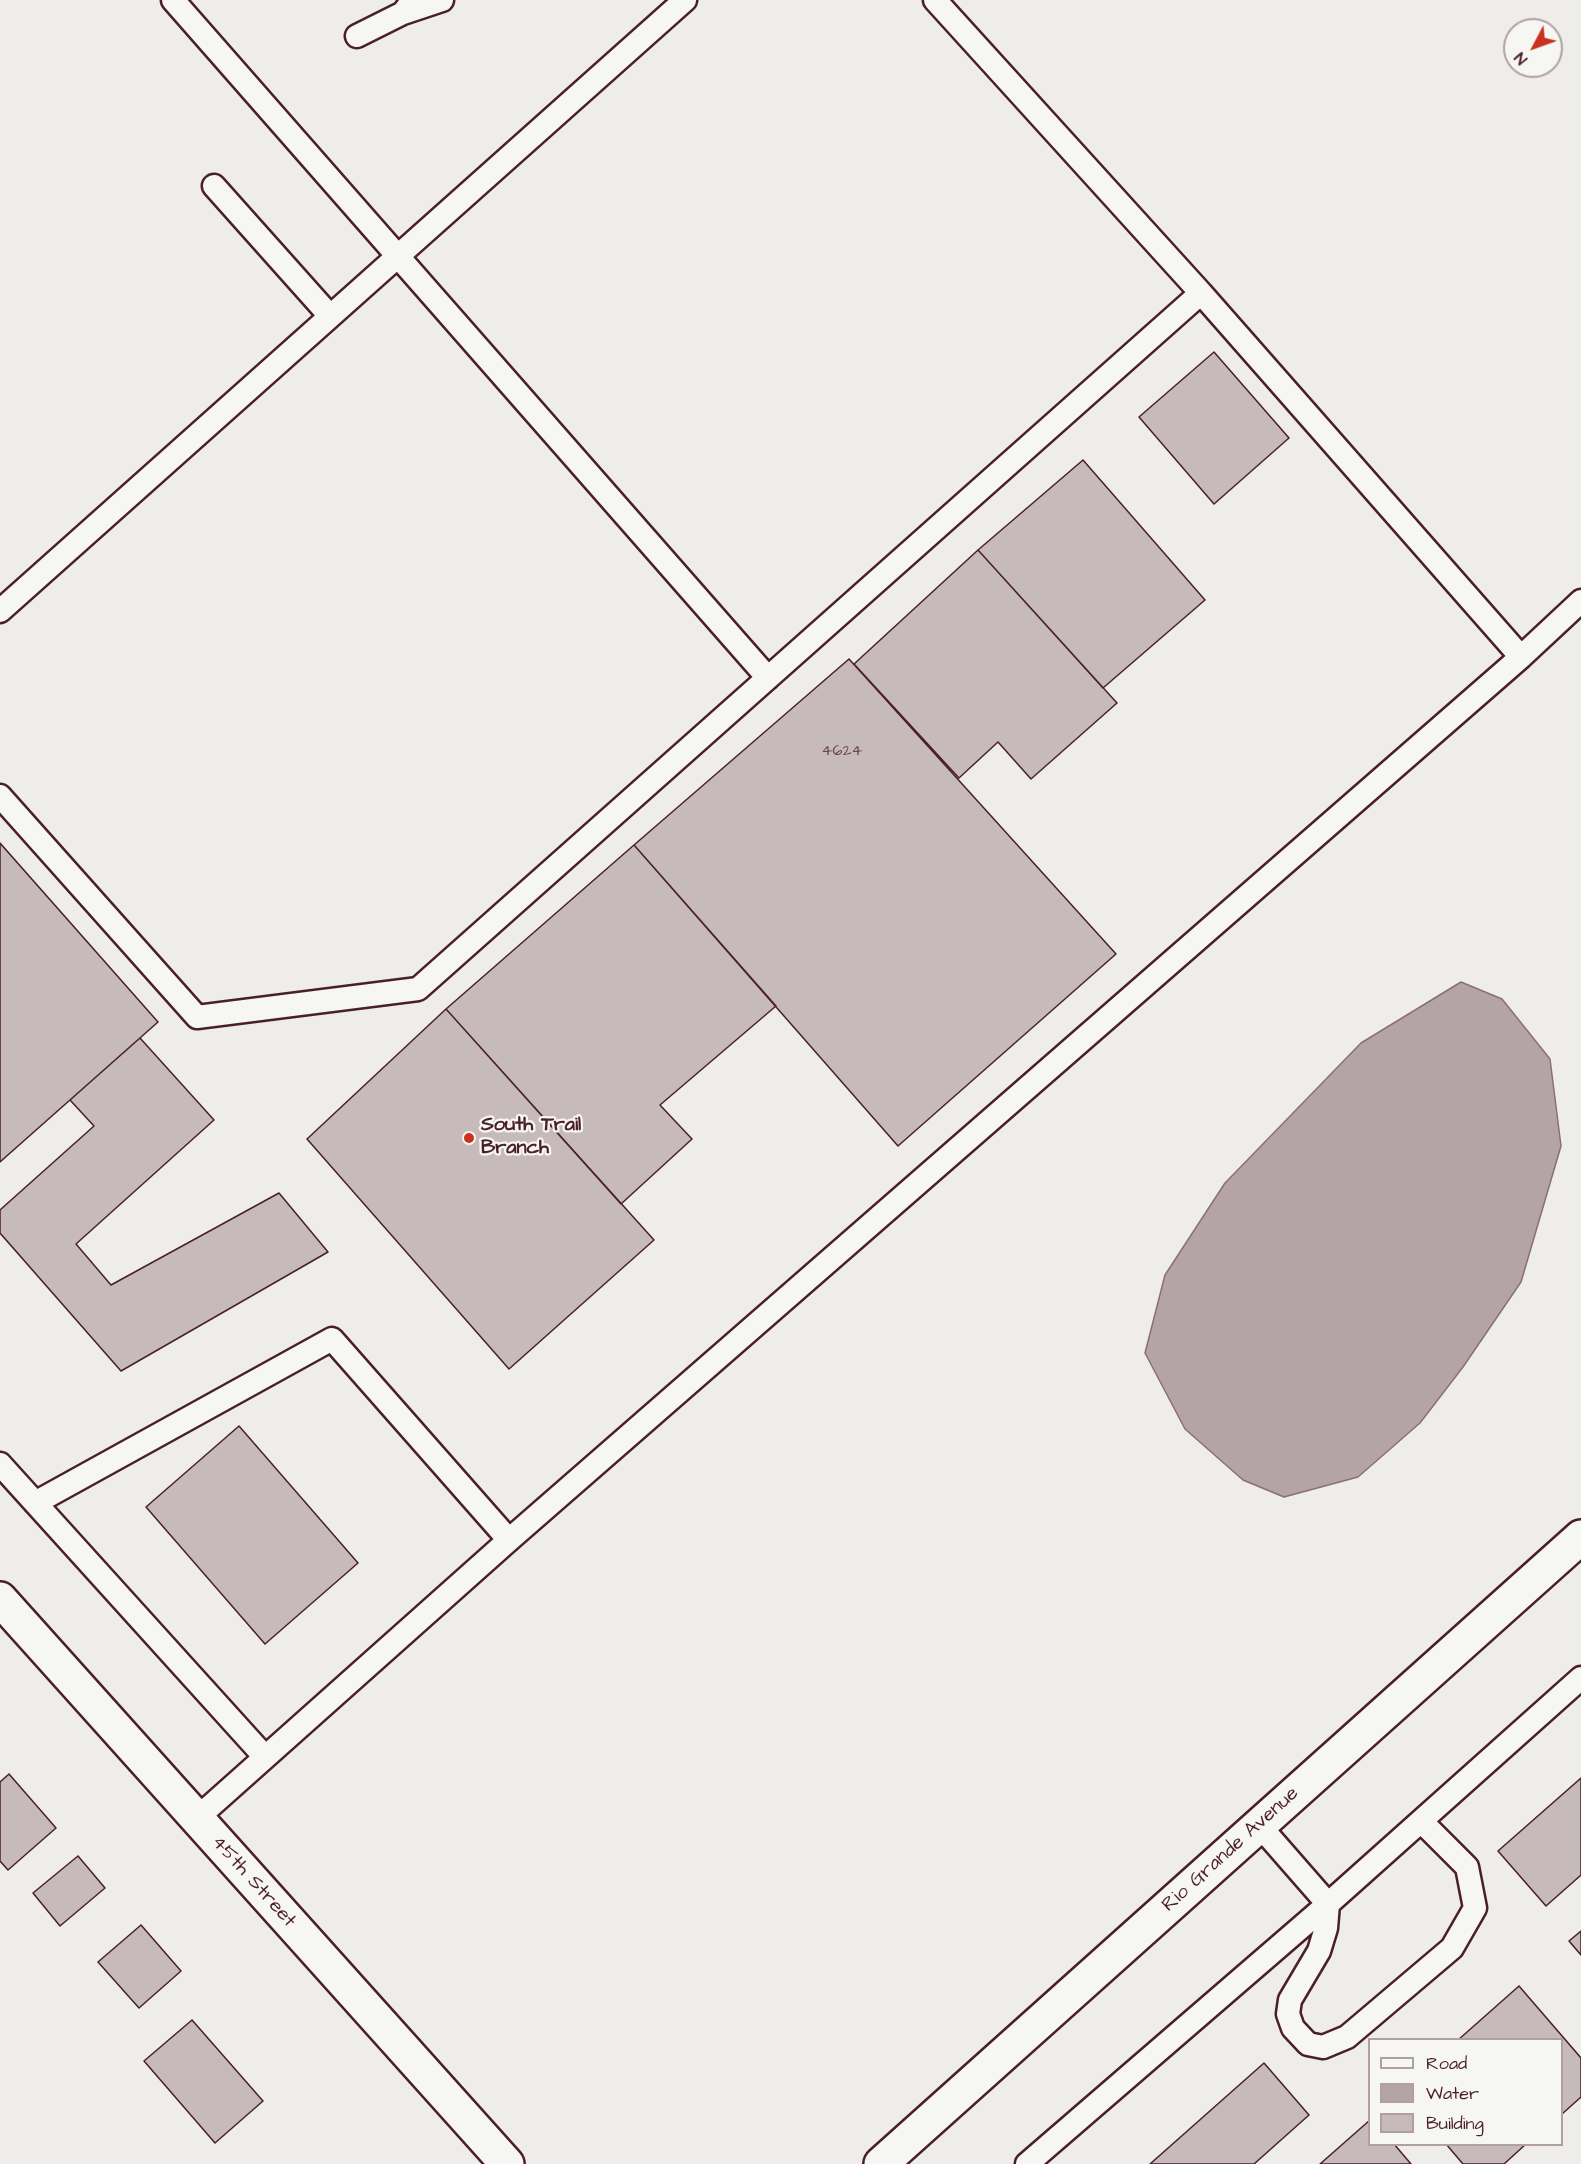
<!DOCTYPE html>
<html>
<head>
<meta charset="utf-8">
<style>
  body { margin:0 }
  #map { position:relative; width:1581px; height:2164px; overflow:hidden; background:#efedea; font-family:"Architects Daughter",sans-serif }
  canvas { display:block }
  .legend { position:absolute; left:1368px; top:2038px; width:195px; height:108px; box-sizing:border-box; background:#f6f6f2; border:2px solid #b1a0a2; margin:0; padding:8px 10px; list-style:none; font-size:18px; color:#4a1f2b }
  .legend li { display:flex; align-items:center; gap:12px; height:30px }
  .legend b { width:30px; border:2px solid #b1a0a2 }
  .north { position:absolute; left:1503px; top:18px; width:60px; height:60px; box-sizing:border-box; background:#f6f6f2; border:2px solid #b1a0a2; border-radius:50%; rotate:229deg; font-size:16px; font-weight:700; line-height:24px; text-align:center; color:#4a1f2b }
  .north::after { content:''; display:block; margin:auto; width:21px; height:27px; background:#c8321e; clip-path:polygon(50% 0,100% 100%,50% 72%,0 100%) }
</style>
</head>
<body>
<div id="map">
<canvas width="1581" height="2164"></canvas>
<ul class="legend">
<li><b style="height:8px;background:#f6f6f2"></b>Road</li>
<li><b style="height:16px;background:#b4a4a5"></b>Water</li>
<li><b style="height:16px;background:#c6babb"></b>Building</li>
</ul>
<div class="north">N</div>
</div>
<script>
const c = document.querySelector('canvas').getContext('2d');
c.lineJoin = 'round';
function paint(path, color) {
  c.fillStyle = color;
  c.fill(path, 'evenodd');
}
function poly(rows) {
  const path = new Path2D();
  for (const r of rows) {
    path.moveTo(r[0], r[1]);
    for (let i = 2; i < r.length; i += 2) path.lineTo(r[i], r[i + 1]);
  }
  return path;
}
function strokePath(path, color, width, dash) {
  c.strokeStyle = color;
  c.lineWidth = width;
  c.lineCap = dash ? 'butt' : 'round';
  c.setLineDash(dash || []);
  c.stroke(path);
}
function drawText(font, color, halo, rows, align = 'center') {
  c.font = font + ' "Architects Daughter",sans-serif';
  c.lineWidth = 4.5;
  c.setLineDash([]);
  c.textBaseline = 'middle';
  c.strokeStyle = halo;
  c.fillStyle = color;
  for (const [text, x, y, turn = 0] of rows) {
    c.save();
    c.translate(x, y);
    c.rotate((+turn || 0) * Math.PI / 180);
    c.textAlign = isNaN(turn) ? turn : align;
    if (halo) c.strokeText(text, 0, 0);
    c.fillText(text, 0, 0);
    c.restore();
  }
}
const water = poly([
  [1461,982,1502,999,1550,1059,1561,1146,1521,1282,1463,1367,1420,1423,1358,1477,1284,1497,1243,1480,1185,1429,1145,1353,1165,1275,1225,1183,1361,1043,1461,982]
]);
const building = poly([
  [1214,352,1289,438,1214,504,1139,417,1214,352],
  [1083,460,1205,600,1103,688,978,550,1083,460],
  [978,550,1117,703,1031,779,998,742,959,778,854,664,978,550],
  [849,659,1116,954,898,1146,634,845,849,659],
  [0,843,158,1022,0,1162,0,843],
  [634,845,776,1006,660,1105,692,1139,621,1204,446,1009,634,845],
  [446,1009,654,1240,509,1369,307,1139,446,1009],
  [140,1038,214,1120,76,1244,111,1285,279,1193,328,1252,121,1371,0,1233,0,1210,94,1126,70,1100,140,1038],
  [239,1426,358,1563,265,1644,146,1507,239,1426],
  [9,1774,56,1828,8,1870,0,1861,0,1782,9,1774],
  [1581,1778,1581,1875,1546,1906,1498,1851,1581,1778],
  [78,1856,105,1888,60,1926,33,1893,78,1856],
  [141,1925,181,1971,139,2008,98,1962,141,1925],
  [1581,1931,1581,1955,1569,1941,1581,1931],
  [1519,1986,1581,2058,1581,2097,1562,2114,1562,2040,1458,2040,1519,1986],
  [192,2020,263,2101,215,2143,144,2061,192,2020],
  [1264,2063,1309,2115,1254,2164,1150,2164,1264,2063],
  [1370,2120,1370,2144,1394,2144,1411,2164,1320,2164,1370,2120],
  [1446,2144,1526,2144,1504,2164,1463,2164,1446,2144]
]);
const service = poly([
  [173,0,768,678],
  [403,13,442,0],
  [357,36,403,13,413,0],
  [214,186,330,316],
  [1201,293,1521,657],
  [0,611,685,0],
  [0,796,197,1017,418,989,1201,293,935,0],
  [0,1464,265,1757],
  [35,1503,332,1339,509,1540],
  [196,1819,509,1540,1521,657,1581,601],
  [1259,1825,1328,1904,1326,1928,1319,1951,1290,2000,1288,2014,1293,2028,1308,2044,1323,2047,1347,2037,1452,1948,1475,1908,1467,1867,1421,1821],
  [1027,2164,1328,1904,1581,1678]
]);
const minor = poly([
  [0,1599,507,2164]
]);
const tertiary = poly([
  [881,2164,1581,1537]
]);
const markers = [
  [469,1138,6,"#c8321e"]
];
const numberNames = [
  ["4624",842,752]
];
const poiNames = [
  ["South Trail",481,1126],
  ["Branch",481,1149]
];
const streetNames = [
  ["Rio Grande Avenue",1231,1850,-42],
  ["45th Street",253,1882,48]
];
paint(water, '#b4a4a5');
strokePath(water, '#8a6f74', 1.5);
paint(building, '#c6babb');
strokePath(building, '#4a1f2b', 1.5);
strokePath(service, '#4a1f2b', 27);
strokePath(minor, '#4a1f2b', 38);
strokePath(tertiary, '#4a1f2b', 38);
strokePath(service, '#f6f6f2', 22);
strokePath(minor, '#f6f6f2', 33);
strokePath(tertiary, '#f6f6f2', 33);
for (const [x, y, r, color] of markers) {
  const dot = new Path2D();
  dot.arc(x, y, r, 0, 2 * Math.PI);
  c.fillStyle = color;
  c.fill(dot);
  strokePath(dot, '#f6f6f2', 2);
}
drawText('16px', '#69464f', null, numberNames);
drawText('bold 20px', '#4a1f2b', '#f6f6f2', poiNames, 'left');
drawText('20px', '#4a1f2b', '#f6f6f2', streetNames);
</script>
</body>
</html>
